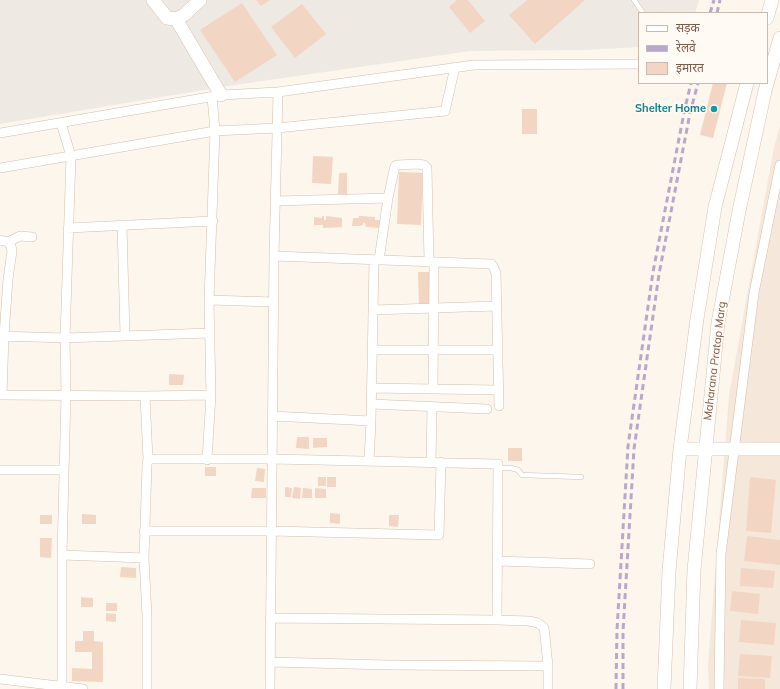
<!DOCTYPE html>
<html>
<head>
<meta charset="utf-8">
<style>
  body { margin:0 }
  #map { position:relative; width:780px; height:689px; overflow:hidden; background:#fdf6ec; font-family:Mulish,"Noto Sans Devanagari",sans-serif }
  canvas { display:block }
  .legend { position:absolute; left:638px; top:12px; width:130px; height:72px; box-sizing:border-box; background:#fffaf3; border:1px solid #cabbb1; margin:0; padding:5px 7px; list-style:none; font-size:12px; color:#7a5c4d }
  .legend li { display:flex; align-items:center; gap:8px; height:20px }
  .legend b { width:20px; border:1px solid #cabbb1 }
</style>
</head>
<body>
<div id="map">
<canvas width="780" height="689"></canvas>
<ul class="legend">
<li><b style="height:5px;background:#fff"></b>सड़क</li>
<li><b style="height:5px;background:#b9a8c9"></b>रेलवे</li>
<li><b style="height:11px;background:#f3d5c3"></b>इमारत</li>
</ul>
</div>
<script>
const c = document.querySelector('canvas').getContext('2d');
c.lineJoin = 'round';
function paint(path, color) {
  c.fillStyle = color;
  c.fill(path, 'evenodd');
}
function poly(rows) {
  const path = new Path2D();
  for (const r of rows) {
    path.moveTo(r[0], r[1]);
    for (let i = 2; i < r.length; i += 2) path.lineTo(r[i], r[i + 1]);
  }
  return path;
}
function strokePath(path, color, width, dash) {
  c.strokeStyle = color;
  c.lineWidth = width;
  c.lineCap = dash ? 'butt' : 'round';
  c.setLineDash(dash || []);
  c.stroke(path);
}
function drawText(font, color, halo, rows, align = 'center') {
  c.font = font + ' Mulish,sans-serif';
  c.lineWidth = 3;
  c.setLineDash([]);
  c.textBaseline = 'middle';
  c.strokeStyle = halo;
  c.fillStyle = color;
  for (const [text, x, y, turn = 0] of rows) {
    c.save();
    c.translate(x, y);
    c.rotate((+turn || 0) * Math.PI / 180);
    c.textAlign = isNaN(turn) ? turn : align;
    if (halo) c.strokeText(text, 0, 0);
    c.fillText(text, 0, 0);
    c.restore();
  }
}
const residential = poly([
  [780,126,780,689,709,689,708,665,729,395,774,147]
]);
const industrial = poly([
  [0,0,699,0,695,13,639,13,639,47,585,50,470,51,228,86,0,124]
]);
const building = poly([
  [256,0,270,0,261,6],
  [457,0,468,0,485,21,470,33,449,7],
  [527,0,585,0,535,44,509,15],
  [242,3,277,55,235,82,200,30],
  [302,4,326,34,295,58,271,27],
  [713,83,727,83,713,138,700,135],
  [522,109,537,109,537,134,522,134],
  [313,156,333,157,331,184,312,183],
  [399,172,423,173,421,225,397,224],
  [339,173,347,173,347,194,338,194],
  [322,216,324,216,324,220,326,220,326,216,342,218,342,227,323,228,323,225,314,225,314,217,322,218],
  [359,216,375,217,375,220,381,220,381,228,366,227,365,223,363,223,363,225,361,225,361,226,352,226,353,218,359,218],
  [418,272,430,272,430,307,419,307],
  [169,374,184,375,183,385,169,385],
  [297,437,309,437,309,449,296,448],
  [313,438,327,438,327,447,313,448],
  [508,448,522,448,522,461,508,461],
  [205,467,216,467,216,476,205,476],
  [257,468,265,469,264,482,255,481],
  [318,477,326,477,326,486,318,486],
  [327,477,336,477,336,487,327,487],
  [750,477,776,480,771,533,746,531],
  [285,487,292,488,291,497,285,497],
  [294,487,301,488,300,499,292,498],
  [252,488,266,488,266,498,251,498],
  [303,488,312,489,312,498,302,498],
  [315,488,326,489,326,498,315,498],
  [330,513,340,514,340,524,330,523],
  [82,514,96,515,96,524,82,524],
  [40,515,52,515,52,524,40,524],
  [389,515,399,515,398,527,389,526],
  [747,536,780,540,780,565,744,561],
  [40,538,52,538,51,558,40,557],
  [121,567,136,568,136,578,120,577],
  [741,568,775,571,773,588,740,586],
  [732,591,760,594,758,614,730,611],
  [81,597,93,598,93,607,81,607],
  [106,603,117,603,117,611,106,611],
  [106,613,116,614,116,622,106,621],
  [741,620,776,623,774,645,739,642],
  [83,631,94,631,94,641,103,642,103,682,72,681,72,668,92,669,92,652,75,652,75,641,83,641],
  [740,654,772,656,770,678,738,676],
  [738,678,765,679,765,689,738,689]
]);
const lane = poly([
  [634,0,643,13],
  [498,468,511,468,518,470,522,475,581,477]
]);
const street = poly([
  [61,123,71,156,65,338,66,395,62,555,62,687],
  [0,133,221,95,278,92,474,65,639,64],
  [0,168,215,131,277,128,445,111,455,67],
  [388,198,395,166,397,165,418,164,424,165,427,168,429,262],
  [275,201,388,198,379,260],
  [122,225,125,335],
  [68,228,213,221],
  [0,240,8,242,11,246,12,251,8,279,4,336,2,395],
  [8,242,20,236,32,237],
  [274,256,491,264,493,266,496,273,499,406],
  [209,300,274,302],
  [373,310,497,306],
  [0,336,65,338,210,333],
  [372,350,498,350],
  [371,388,498,390],
  [433,389,434,262],
  [0,395,145,396,211,395],
  [145,396,148,459],
  [371,404,487,409],
  [272,416,371,421],
  [207,460,211,395,209,300,215,131,212,97],
  [369,461,371,421,374,260],
  [431,462,432,407],
  [0,470,64,470],
  [144,531,271,531,439,535,441,462],
  [62,555,144,558],
  [497,561,590,564],
  [270,618,497,620,529,621,538,623,544,628,545,636,548,666,548,689],
  [270,662,389,665,548,666],
  [0,679,83,689],
  [147,689,147,616,144,558,147,465,148,459,272,459,498,464,497,620],
  [270,689,274,256,278,92],
  [719,689,721,554,754,293,780,165]
]);
const secondary = poly([
  [153,0,167,18,176,19,184,15,200,0],
  [767,18,772,0],
  [176,19,221,95],
  [680,449,780,449],
  [664,689,669,571,680,449,697,319,715,207,747,83],
  [690,689,694,570,718,323,739,211,765,91,780,38]
]);
const rail = poly([
  [710,13,714,0],
  [717,13,720,0],
  [616,689,617,630,628,446,653,272,685,108,691,83],
  [623,689,623,631,634,449,659,274,690,113,698,83]
]);
const markers = [
  [714,109,4,"#0f9aa8"]
];
const cultureNames = [
  ["Shelter Home",706,109]
];
const streetNames = [
  ["Maharana Pratap Marg",715,361,-83]
];
paint(residential, '#f5e8da');
paint(industrial, '#efe9e4');
paint(building, '#f3d5c3');
strokePath(lane, '#d1beb0', 5.5);
strokePath(street, '#d1beb0', 10);
strokePath(secondary, '#d6c0b0', 14);
strokePath(lane, '#fff', 4.5);
strokePath(street, '#fff', 9);
strokePath(secondary, '#fff', 13);
strokePath(rail, '#b9a8c9', 3, [6, 4]);
for (const [x, y, r, color] of markers) {
  const dot = new Path2D();
  dot.arc(x, y, r, 0, 2 * Math.PI);
  c.fillStyle = color;
  c.fill(dot);
  strokePath(dot, '#fffaf3', 1.5);
}
drawText('bold 11px', '#0d838f', '#fffaf3', cultureNames, 'right');
drawText('11px', '#7a5c4d', '#fffaf3', streetNames);
</script>
</body>
</html>
